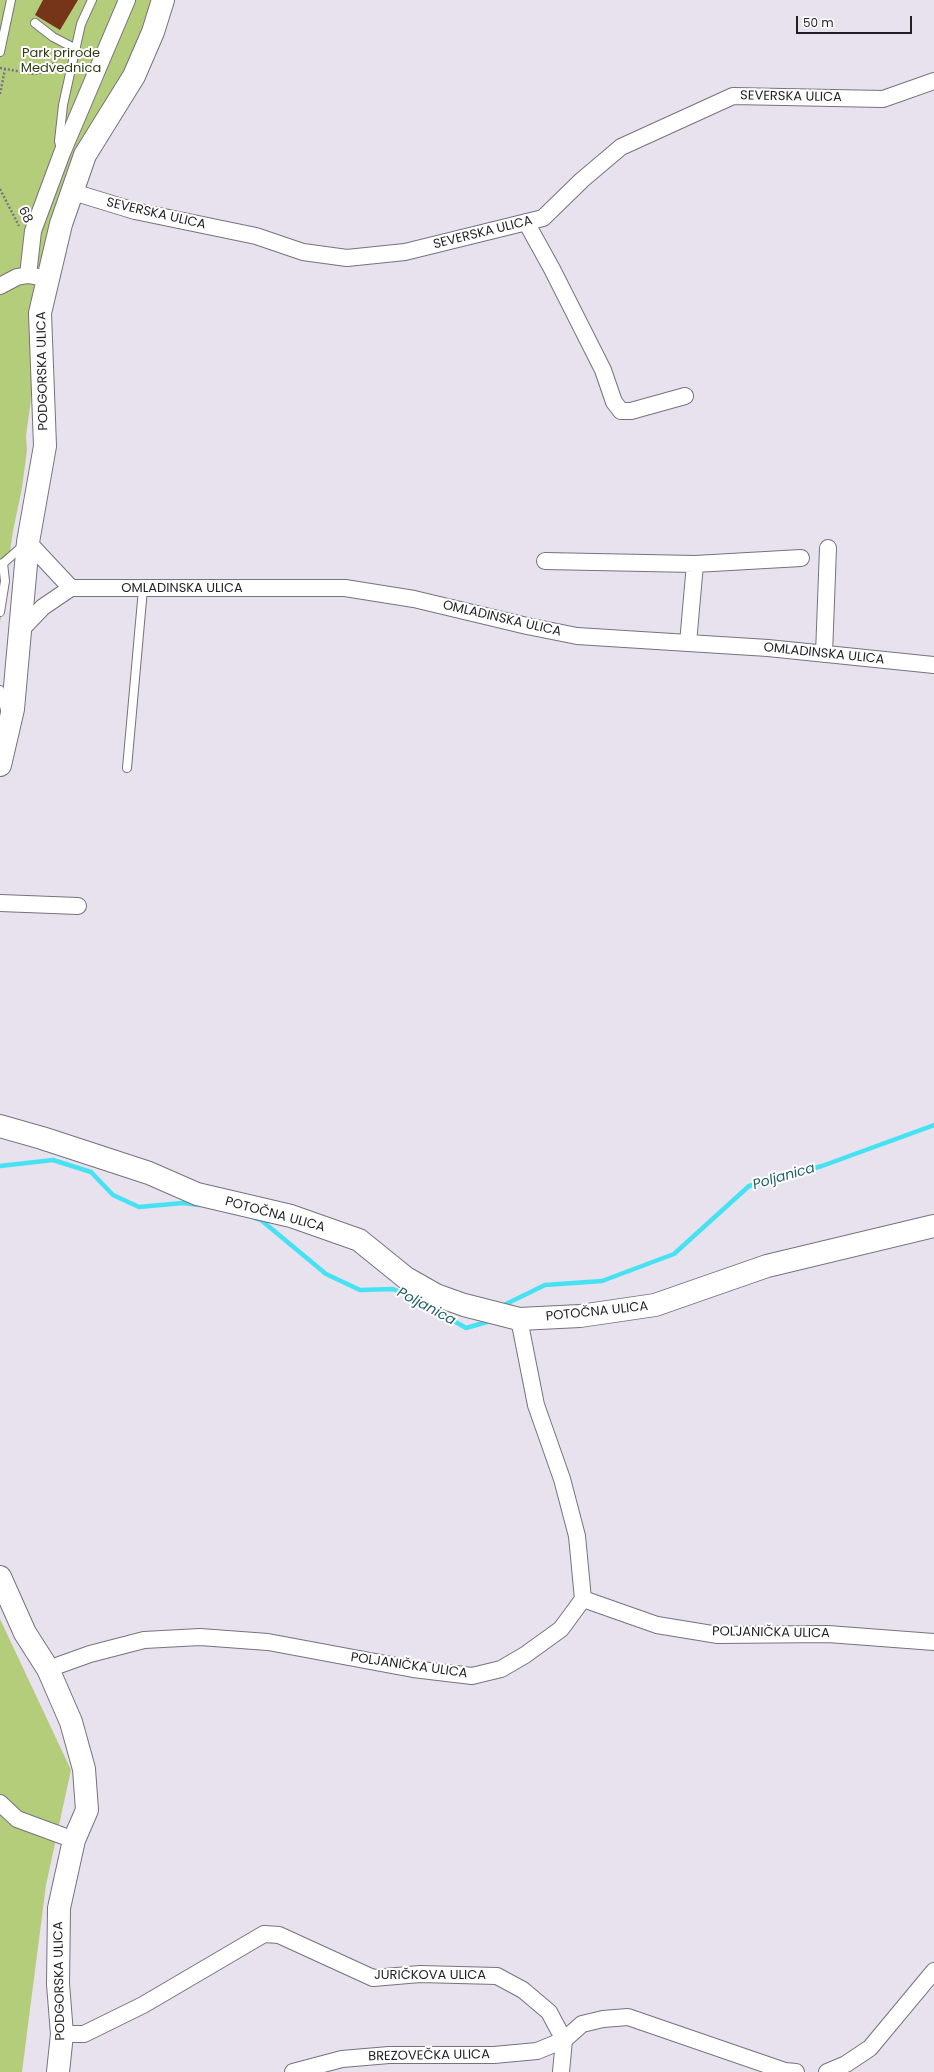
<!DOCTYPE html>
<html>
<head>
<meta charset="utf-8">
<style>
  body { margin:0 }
  #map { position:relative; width:934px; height:2072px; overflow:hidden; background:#e7e2ee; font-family:Poppins,sans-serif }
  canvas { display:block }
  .scale { position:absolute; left:796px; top:16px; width:116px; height:18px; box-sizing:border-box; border:2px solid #211f23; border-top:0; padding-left:5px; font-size:12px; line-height:14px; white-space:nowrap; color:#211f23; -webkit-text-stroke:3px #fff; paint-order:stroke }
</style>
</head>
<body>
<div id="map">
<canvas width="934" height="2072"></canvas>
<div class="scale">50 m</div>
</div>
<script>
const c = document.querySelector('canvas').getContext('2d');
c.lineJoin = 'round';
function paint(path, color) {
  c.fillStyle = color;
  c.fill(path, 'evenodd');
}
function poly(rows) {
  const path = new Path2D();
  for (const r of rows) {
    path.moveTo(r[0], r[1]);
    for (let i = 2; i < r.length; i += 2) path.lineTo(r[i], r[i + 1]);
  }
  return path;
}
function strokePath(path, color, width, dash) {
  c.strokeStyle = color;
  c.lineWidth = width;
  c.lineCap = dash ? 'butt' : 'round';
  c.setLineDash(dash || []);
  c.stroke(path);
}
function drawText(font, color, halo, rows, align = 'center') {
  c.font = font + ' Poppins,sans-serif';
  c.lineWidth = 4;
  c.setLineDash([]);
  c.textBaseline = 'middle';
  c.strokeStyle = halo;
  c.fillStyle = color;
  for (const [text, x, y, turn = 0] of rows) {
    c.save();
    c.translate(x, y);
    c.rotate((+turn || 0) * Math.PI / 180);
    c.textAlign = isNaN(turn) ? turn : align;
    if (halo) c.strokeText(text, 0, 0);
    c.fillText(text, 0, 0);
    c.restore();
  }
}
const green = poly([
  [0,0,172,0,148,29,58,198,26,436,27,450,22,488,13,531,0,623],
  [0,1619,71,1770,46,1885,22,2072,0,2072]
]);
const stream = poly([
  [0,1166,53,1160,91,1172,113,1195,139,1207,183,1203,199,1205],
  [255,1218,261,1220,326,1274,360,1290,393,1289,418,1300,466,1328,487,1322,491,1319],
  [502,1309,506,1304,545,1285,602,1281,674,1254,749,1186,822,1166,934,1125]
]);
const building = poly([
  [43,0,78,0,60,30,35,15]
]);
const path = poly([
  [0,68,34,74,43,72,50,67,62,55],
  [0,94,5,69],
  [0,189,19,226]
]);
const lane = poly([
  [35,23,53,37,76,49],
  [0,52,11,0],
  [61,150,59,141,63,105,81,24,92,0],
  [0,566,25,544],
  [0,612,5,581,3,563],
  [0,690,5,710],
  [127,768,143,589]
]);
const street = poly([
  [73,192,135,211,256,236,303,252,347,258,405,252,543,218,582,180,621,147,733,96,883,99,934,81],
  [526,222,552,269,603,370,614,402,621,411,631,411,685,396],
  [28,275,33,231,62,153,127,0],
  [0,286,17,277,28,275,39,277],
  [28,542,71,588],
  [545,561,695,564,688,643],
  [695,564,801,558],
  [19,632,43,607,71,588,345,588,414,599,527,626,577,636,768,648,934,665],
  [824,654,828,548],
  [0,903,78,906],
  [519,1319,536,1405,562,1479,577,1536,583,1599],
  [583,1599,657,1625,718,1635,828,1634,934,1642],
  [48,1669,90,1654,144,1640,200,1637,268,1642,413,1669,472,1676,501,1669,525,1655,561,1629,583,1599],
  [0,1803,17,1819,74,1840],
  [62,2034,84,2034,143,2005,264,1934,279,1935,373,1978,420,1974,497,1976,523,1990,549,2012,564,2040,561,2072],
  [293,2072,342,2059,389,2055,494,2055,537,2051,564,2040,582,2024,603,2019,628,2017,785,2071,796,2072],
  [827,2072,846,2064,870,2048,934,1971]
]);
const secondary = poly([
  [0,765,13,709,28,542,45,446,40,313,61,224,85,155,134,76,153,32,163,0],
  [0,1126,42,1138,149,1173,197,1194,291,1216,359,1240,406,1278,436,1295,464,1305,519,1319,580,1316,655,1305,767,1266,934,1226],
  [0,1577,25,1633,48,1669,71,1722,84,1769,87,1810,74,1840,59,1908,58,1984,62,2034,58,2072]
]);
const parkNames = [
  ["Park prirode",61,54],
  ["Medvednica",61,69]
];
const streetNames = [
  ["SEVERSKA ULICA",791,97,1],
  ["SEVERSKA ULICA",156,214,13],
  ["68",25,215,65],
  ["SEVERSKA ULICA",483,233,-14],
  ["PODGORSKA ULICA",43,371,-91],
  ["OMLADINSKA ULICA",182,589],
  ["OMLADINSKA ULICA",502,619,13],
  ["OMLADINSKA ULICA",824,654,6],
  ["POTOČNA ULICA",275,1215,15],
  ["POTOČNA ULICA",597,1312,-6],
  ["POLJANIČKA ULICA",771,1633,1],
  ["POLJANIČKA ULICA",409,1666,8],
  ["JURIČKOVA ULICA",430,1976],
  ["PODGORSKA ULICA",60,1981,-91],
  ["BREZOVEČKA ULICA",429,2056,-1]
];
const waterNames = [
  ["Poljanica",784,1177,-16],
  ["Poljanica",426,1307,28]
];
paint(green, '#b4cd7a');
strokePath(stream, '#46e2f2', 4.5);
paint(building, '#763418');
strokePath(lane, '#77727d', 10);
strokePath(street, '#77727d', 18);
strokePath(secondary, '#77727d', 24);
strokePath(path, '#7b777f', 2.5, [2, 2]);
strokePath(lane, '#fff', 8);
strokePath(street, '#fff', 16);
strokePath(secondary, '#fff', 22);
drawText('13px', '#313c14', '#fff', parkNames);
drawText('13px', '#211f23', '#fff', streetNames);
drawText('italic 14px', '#246168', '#fff', waterNames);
</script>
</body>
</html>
